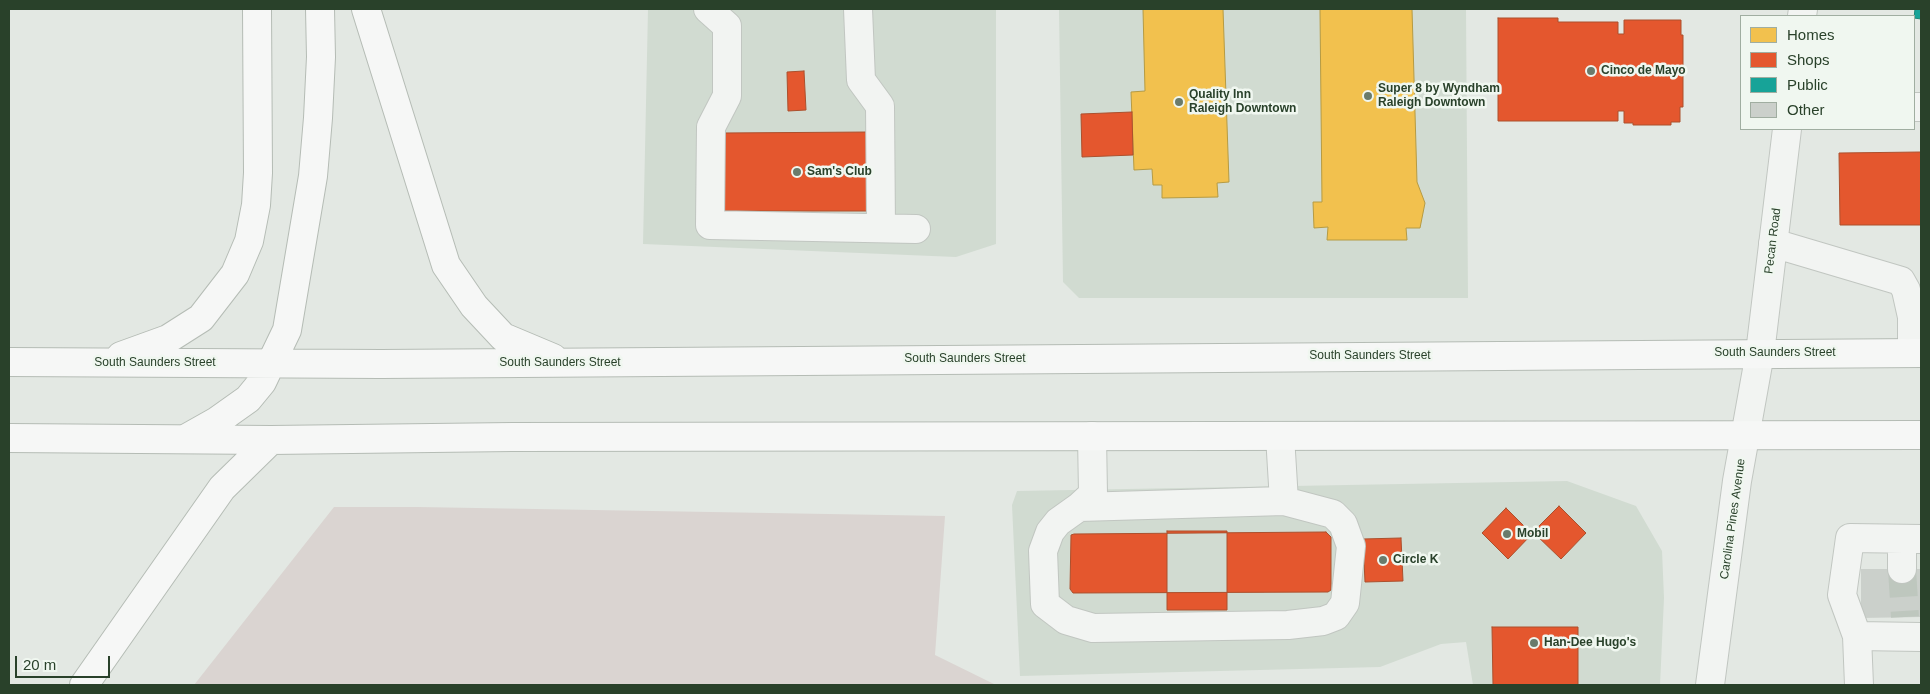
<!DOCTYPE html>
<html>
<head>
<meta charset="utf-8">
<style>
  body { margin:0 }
  #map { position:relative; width:1930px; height:694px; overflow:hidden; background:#e3e8e3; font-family:Helvetica,sans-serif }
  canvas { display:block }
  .frame { position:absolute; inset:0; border:10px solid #29412a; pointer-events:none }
  .legend { position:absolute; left:1740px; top:15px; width:175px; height:115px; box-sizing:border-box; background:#f0f7f0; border:1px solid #a0aea1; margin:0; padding:6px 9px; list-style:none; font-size:15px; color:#29412a }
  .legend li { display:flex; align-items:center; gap:10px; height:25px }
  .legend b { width:25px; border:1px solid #a0aea1 }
  .scale { position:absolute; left:15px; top:656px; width:95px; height:22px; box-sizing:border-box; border:2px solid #29412a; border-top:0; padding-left:6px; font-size:15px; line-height:18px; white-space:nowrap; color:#29412a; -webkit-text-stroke:4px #f0f7f0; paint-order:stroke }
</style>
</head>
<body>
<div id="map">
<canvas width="1930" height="694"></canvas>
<div class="frame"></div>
<ul class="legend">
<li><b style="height:14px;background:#f2c14e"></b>Homes</li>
<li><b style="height:14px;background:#e4572e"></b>Shops</li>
<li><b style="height:14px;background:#17a398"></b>Public</li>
<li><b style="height:14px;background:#cbd0cb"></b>Other</li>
</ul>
<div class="scale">20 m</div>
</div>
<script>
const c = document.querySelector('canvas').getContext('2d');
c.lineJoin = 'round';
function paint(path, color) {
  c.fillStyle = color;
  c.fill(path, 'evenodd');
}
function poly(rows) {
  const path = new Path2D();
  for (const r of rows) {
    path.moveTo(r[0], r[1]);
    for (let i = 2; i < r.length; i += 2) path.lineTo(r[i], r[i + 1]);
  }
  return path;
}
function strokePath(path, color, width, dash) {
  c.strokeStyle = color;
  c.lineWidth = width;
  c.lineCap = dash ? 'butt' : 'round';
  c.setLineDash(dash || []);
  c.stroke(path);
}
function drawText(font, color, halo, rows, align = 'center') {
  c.font = font + ' Helvetica,sans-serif';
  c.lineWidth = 5;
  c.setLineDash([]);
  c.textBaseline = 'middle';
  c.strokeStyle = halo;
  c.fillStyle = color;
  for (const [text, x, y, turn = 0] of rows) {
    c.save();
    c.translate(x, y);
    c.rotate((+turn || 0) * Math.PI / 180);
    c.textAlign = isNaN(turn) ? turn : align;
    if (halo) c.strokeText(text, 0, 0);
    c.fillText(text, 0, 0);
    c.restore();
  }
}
const built = poly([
  [648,9,996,9,996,244,956,257,643,244],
  [1059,9,1466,9,1468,298,1079,298,1063,282],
  [1567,481,1636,506,1662,551,1664,598,1660,685,1473,685,1466,642,1441,644,1380,667,1020,676,1012,505,1017,491]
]);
const green = poly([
  [334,507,418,507,945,516,935,655,996,685,194,685]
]);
const homes = poly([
  [1143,9,1223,9,1229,182,1217,183,1218,197,1162,198,1162,185,1153,185,1152,169,1134,170,1131,92,1145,91,1143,9],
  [1320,9,1412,9,1417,182,1425,203,1420,228,1406,228,1407,240,1327,240,1328,227,1314,228,1313,202,1322,202,1320,9]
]);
const shops = poly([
  [1498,18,1558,18,1558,22,1618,22,1618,34,1624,34,1624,20,1681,20,1681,35,1683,35,1683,107,1680,107,1680,122,1671,122,1671,125,1633,125,1633,123,1624,123,1624,111,1618,111,1618,121,1498,121,1498,18],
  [804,71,806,110,788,111,787,72,804,71],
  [1132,112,1133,155,1082,157,1081,114,1132,112],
  [871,132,871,211,723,211,723,133,871,132],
  [1921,152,1921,225,1840,225,1839,153,1921,152],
  [1559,506,1586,533,1561,559,1533,532,1559,506],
  [1506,508,1532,534,1508,559,1482,533,1506,508],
  [1167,531,1227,531,1227,610,1167,610,1167,531],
  [1326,532,1331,537,1331,590,1328,592,1073,593,1070,589,1071,535,1074,534,1326,532],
  [1401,538,1403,581,1365,582,1363,539,1401,538],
  [1492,627,1578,627,1578,685,1493,685,1492,627]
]);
const public = poly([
  [1915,9,1921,9,1921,19,1914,18,1915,9]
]);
const building = poly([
  [1861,569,1921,569,1921,617,1861,618]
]);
const minorTunnel = poly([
  [1902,569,1905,617]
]);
const minor = poly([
  [708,9,727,26,727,96,711,127,710,225,916,229],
  [858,9,861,80,880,106,881,228],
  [1802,16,1803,9],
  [1914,107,1921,107],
  [1773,243,1901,281,1906,290,1912,317,1912,353],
  [1280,436,1284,501],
  [1079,507,1284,501,1333,514,1343,524,1351,546,1345,603,1336,616,1323,621,1288,625,1093,628,1066,620,1045,604,1043,551,1050,532,1058,522,1079,507,1093,494,1092,436],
  [1902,539,1902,569],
  [1857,636,1842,595,1850,538,1921,539],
  [1710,685,1737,481,1760,353,1787,129],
  [1859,685,1857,636,1921,637]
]);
const highway = poly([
  [366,9,446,265,474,306,503,337,553,358],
  [121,356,168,339,201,318,235,274,249,241,256,205,258,173,257,9],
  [9,362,381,364,1921,353],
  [9,438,271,440,512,437,1921,435],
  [185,439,217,421,248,399,262,382,287,330,313,176,318,118,321,57,320,9],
  [84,685,222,488,271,440]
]);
const markers = [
  [1591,71,5,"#6a7b6b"],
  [1368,96,5,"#6a7b6b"],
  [1179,102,5,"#6a7b6b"],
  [797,172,5,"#6a7b6b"],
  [1507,534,5,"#6a7b6b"],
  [1383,560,5,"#6a7b6b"],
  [1534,643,5,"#6a7b6b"]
];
const poiNames = [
  ["Cinco de Mayo",1601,71],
  ["Super 8 by Wyndham",1378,89],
  ["Raleigh Downtown",1378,103],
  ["Quality Inn",1189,95],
  ["Raleigh Downtown",1189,109],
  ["Sam's Club",807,172],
  ["Mobil",1517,534],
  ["Circle K",1393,560],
  ["Han-Dee Hugo's",1544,643]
];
const streetNames = [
  ["Pecan Road",1773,241,-83],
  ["South Saunders Street",1775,353],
  ["South Saunders Street",1370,356],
  ["South Saunders Street",965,359],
  ["South Saunders Street",155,363],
  ["South Saunders Street",560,363],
  ["Carolina Pines Avenue",1733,519,-82]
];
paint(built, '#d1dbd1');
paint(green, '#dad4d1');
paint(homes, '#f2c14e');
strokePath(homes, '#b69b43', 1);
paint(shops, '#e4572e');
strokePath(shops, '#ac502d', 1);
paint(public, '#17a398');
strokePath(public, '#1c8677', 1);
paint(building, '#cbd0cb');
strokePath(minorTunnel, '#bec7be', 28, [28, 14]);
strokePath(minor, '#c1c6c1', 30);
strokePath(highway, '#b5bcb5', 30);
strokePath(minor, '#f2f4f2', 28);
strokePath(highway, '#f6f7f6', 28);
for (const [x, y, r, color] of markers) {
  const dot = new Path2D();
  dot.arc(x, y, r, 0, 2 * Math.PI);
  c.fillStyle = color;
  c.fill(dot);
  strokePath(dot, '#f0f7f0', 2);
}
drawText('bold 12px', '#29412a', '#f0f7f0', poiNames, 'left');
drawText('12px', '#29412a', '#f0f7f0', streetNames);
</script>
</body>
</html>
